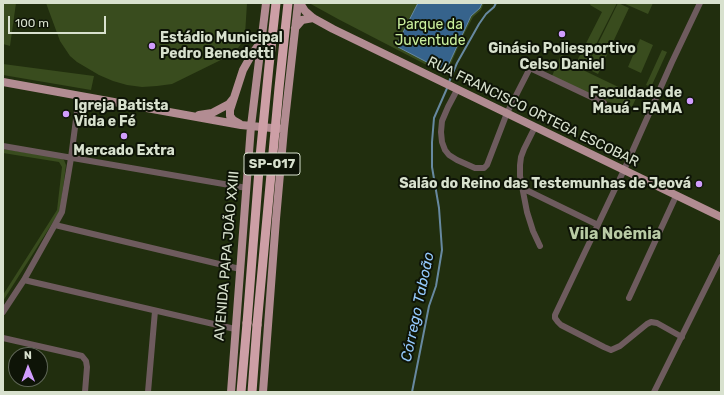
<!DOCTYPE html>
<html>
<head>
<meta charset="utf-8">
<style>
  body { margin:0 }
  #map { position:relative; width:724px; height:395px; overflow:hidden; background:#212e0e; font-family:Rubik,sans-serif }
  canvas { display:block }
  .frame { position:absolute; inset:0; border:4px solid #d8e1ce; pointer-events:none }
  .north { position:absolute; left:8px; top:347px; width:40px; height:40px; box-sizing:border-box; background:#0e1407; border:1px solid #5f6657; border-radius:50%; rotate:359deg; font-size:11px; font-weight:700; line-height:16px; text-align:center; color:#d8e1ce }
  .north::after { content:''; display:block; margin:auto; width:14px; height:18px; background:#d19dfe; clip-path:polygon(50% 0,100% 100%,50% 72%,0 100%) }
  .scale { position:absolute; left:8px; top:16px; width:98px; height:18px; box-sizing:border-box; border:2px solid #d8e1ce; border-top:0; padding-left:5px; font-size:12px; line-height:14px; white-space:nowrap; color:#d8e1ce; -webkit-text-stroke:3px #0e1407; paint-order:stroke }
</style>
</head>
<body>
<div id="map">
<canvas width="724" height="395"></canvas>
<div class="frame"></div>
<div class="north">N</div>
<div class="scale">100 m</div>
</div>
<script>
const c = document.querySelector('canvas').getContext('2d');
c.lineJoin = 'round';
function paint(path, color) {
  c.fillStyle = color;
  c.fill(path, 'evenodd');
}
function poly(rows) {
  const path = new Path2D();
  for (const r of rows) {
    path.moveTo(r[0], r[1]);
    for (let i = 2; i < r.length; i += 2) path.lineTo(r[i], r[i + 1]);
  }
  return path;
}
function strokePath(path, color, width, dash) {
  c.strokeStyle = color;
  c.lineWidth = width;
  c.lineCap = dash ? 'butt' : 'round';
  c.setLineDash(dash || []);
  c.stroke(path);
}
function drawText(font, color, halo, rows, align = 'center') {
  c.font = font + ' Rubik,sans-serif';
  c.lineWidth = 4;
  c.setLineDash([]);
  c.textBaseline = 'middle';
  c.strokeStyle = halo;
  c.fillStyle = color;
  for (const [text, x, y, turn = 0] of rows) {
    c.save();
    c.translate(x, y);
    c.rotate((+turn || 0) * Math.PI / 180);
    c.textAlign = isNaN(turn) ? turn : align;
    if (halo) c.strokeText(text, 0, 0);
    c.fillText(text, 0, 0);
    c.restore();
  }
}
const green = poly([
  [3,3,16,3,10,46,3,44],
  [46,3,247,3,245,35,241,44,235,52,231,55,172,84,157,86,142,87,127,85,113,81,99,75,77,62,70,56,60,41],
  [309,3,484,3,481,10,473,17,462,38,446,75,338,19],
  [591,3,617,3,583,70,637,96,632,107,605,101,552,76,561,55,577,61,602,12,590,5],
  [618,3,629,8,598,74,586,68],
  [623,3,653,3,648,14],
  [640,39,653,45,641,73,628,67],
  [662,50,667,52,651,87,646,85],
  [3,64,94,76,91,90,3,75],
  [3,149,61,158,64,160,66,165,60,211,3,301,3,295,57,210,62,167,59,162,3,153]
]);
const water = poly([
  [418,3,482,3,480,8,471,16,446,70,442,70,398,47,398,42,418,3]
]);
const stream = poly([
  [449,82,457,63,479,24,486,14,494,7,496,3],
  [412,392,429,306,436,286,442,250,439,208,432,167,432,142,434,118,448,86]
]);
const minor = poly([
  [457,90,448,107,442,121,441,132,442,142,445,150,449,155,457,160,475,168,484,168,487,165,507,113,530,68,604,103],
  [535,127,524,149,521,157,520,165,520,176,527,212,533,231,540,246],
  [3,146,247,188],
  [522,188,598,225],
  [55,225,240,269],
  [24,280,235,329],
  [629,298,676,196],
  [3,312,24,280,62,212,71,158,79,96],
  [682,337,657,323,651,322,647,324,620,346,611,350,604,347,561,325,558,322,555,318,555,315,624,170,672,62,700,3],
  [3,338,78,355,82,356,86,361,87,367,85,392],
  [148,392,155,311],
  [654,392,721,257]
]);
const major = poly([
  [300,3,305,11,313,18,333,29,721,217],
  [295,28,302,20,313,18],
  [3,82,241,125,282,129],
  [199,115,212,113,229,104,233,99],
  [240,124,233,120,230,116,230,110,243,70,252,54,261,42],
  [231,392,251,126,266,3],
  [263,392,276,219,284,129,298,3]
]);
const highway = poly([
  [241,392,247,323],
  [252,392,257,325]
]);
const highwayBridge = poly([
  [247,323,260,157,269,66,276,3],
  [257,325,279,88,288,3]
]);
const markers = [
  [562,34,4,"#d19dfe"],
  [152,46,4,"#d19dfe"],
  [690,101,4,"#d19dfe"],
  [66,114,4,"#d19dfe"],
  [124,136,4,"#d19dfe"],
  [699,184,4,"#d19dfe"]
];
const shields = [
  [272,164,56]
];
const shieldNames = [
  ["SP-017",272,164]
];
const parkNames = [
  ["Parque da",430,25],
  ["Juventude",430,41]
];
const poiNames = [
  ["Estádio Municipal",160,38],
  ["Pedro Benedetti",160,54],
  ["Ginásio Poliesportivo",562,49,"center"],
  ["Celso Daniel",562,65,"center"],
  ["Faculdade de",682,93,"right"],
  ["Mauá - FAMA",682,109,"right"],
  ["Igreja Batista",74,106],
  ["Vida e Fé",74,122],
  ["Mercado Extra",124,151,"center"],
  ["Salão do Reino das Testemunhas de Jeová",691,184,"right"]
];
const streetNames = [
  ["RUA FRANCISCO ORTEGA ESCOBAR",533,112,26],
  ["AVENIDA PAPA JOÃO XXIII",227,256,-85]
];
const waterNames = [
  ["Córrego Taboão",418,307,-78]
];
const quarterNames = [
  ["Vila Noêmia",615,234]
];
paint(green, '#394c1e');
paint(water, '#36638c');
strokePath(water, '#6789a0', 1);
strokePath(stream, '#6789a0', 2);
strokePath(minor, '#6e5b5e', 6);
strokePath(major, '#b28c92', 8);
strokePath(highway, '#cd9fa6', 9);
strokePath(highwayBridge, '#cd9fa6', 9);
for (const [x, y, r, color] of markers) {
  const dot = new Path2D();
  dot.arc(x, y, r, 0, 2 * Math.PI);
  c.fillStyle = color;
  c.fill(dot);
  strokePath(dot, '#0e1407', 1.5);
}
for (const [x, y, w] of shields) {
  const box = new Path2D();
  box.roundRect(x - w / 2, y - 11, w, 22, 3);
  c.fillStyle = '#0e1407';
  c.fill(box);
  strokePath(box, '#d8e1ce', 1);
}
drawText('bold 13px', '#d8e1ce', null, shieldNames);
drawText('14px', '#caef9d', '#0e1407', parkNames);
drawText('bold 14px', '#d8e1ce', '#0e1407', poiNames, 'left');
drawText('14px', '#d8e1ce', '#0e1407', streetNames);
drawText('italic 15px', '#94c9fc', '#0e1407', waterNames);
drawText('bold 16px', '#b9cba5', '#0e1407', quarterNames);
</script>
</body>
</html>
